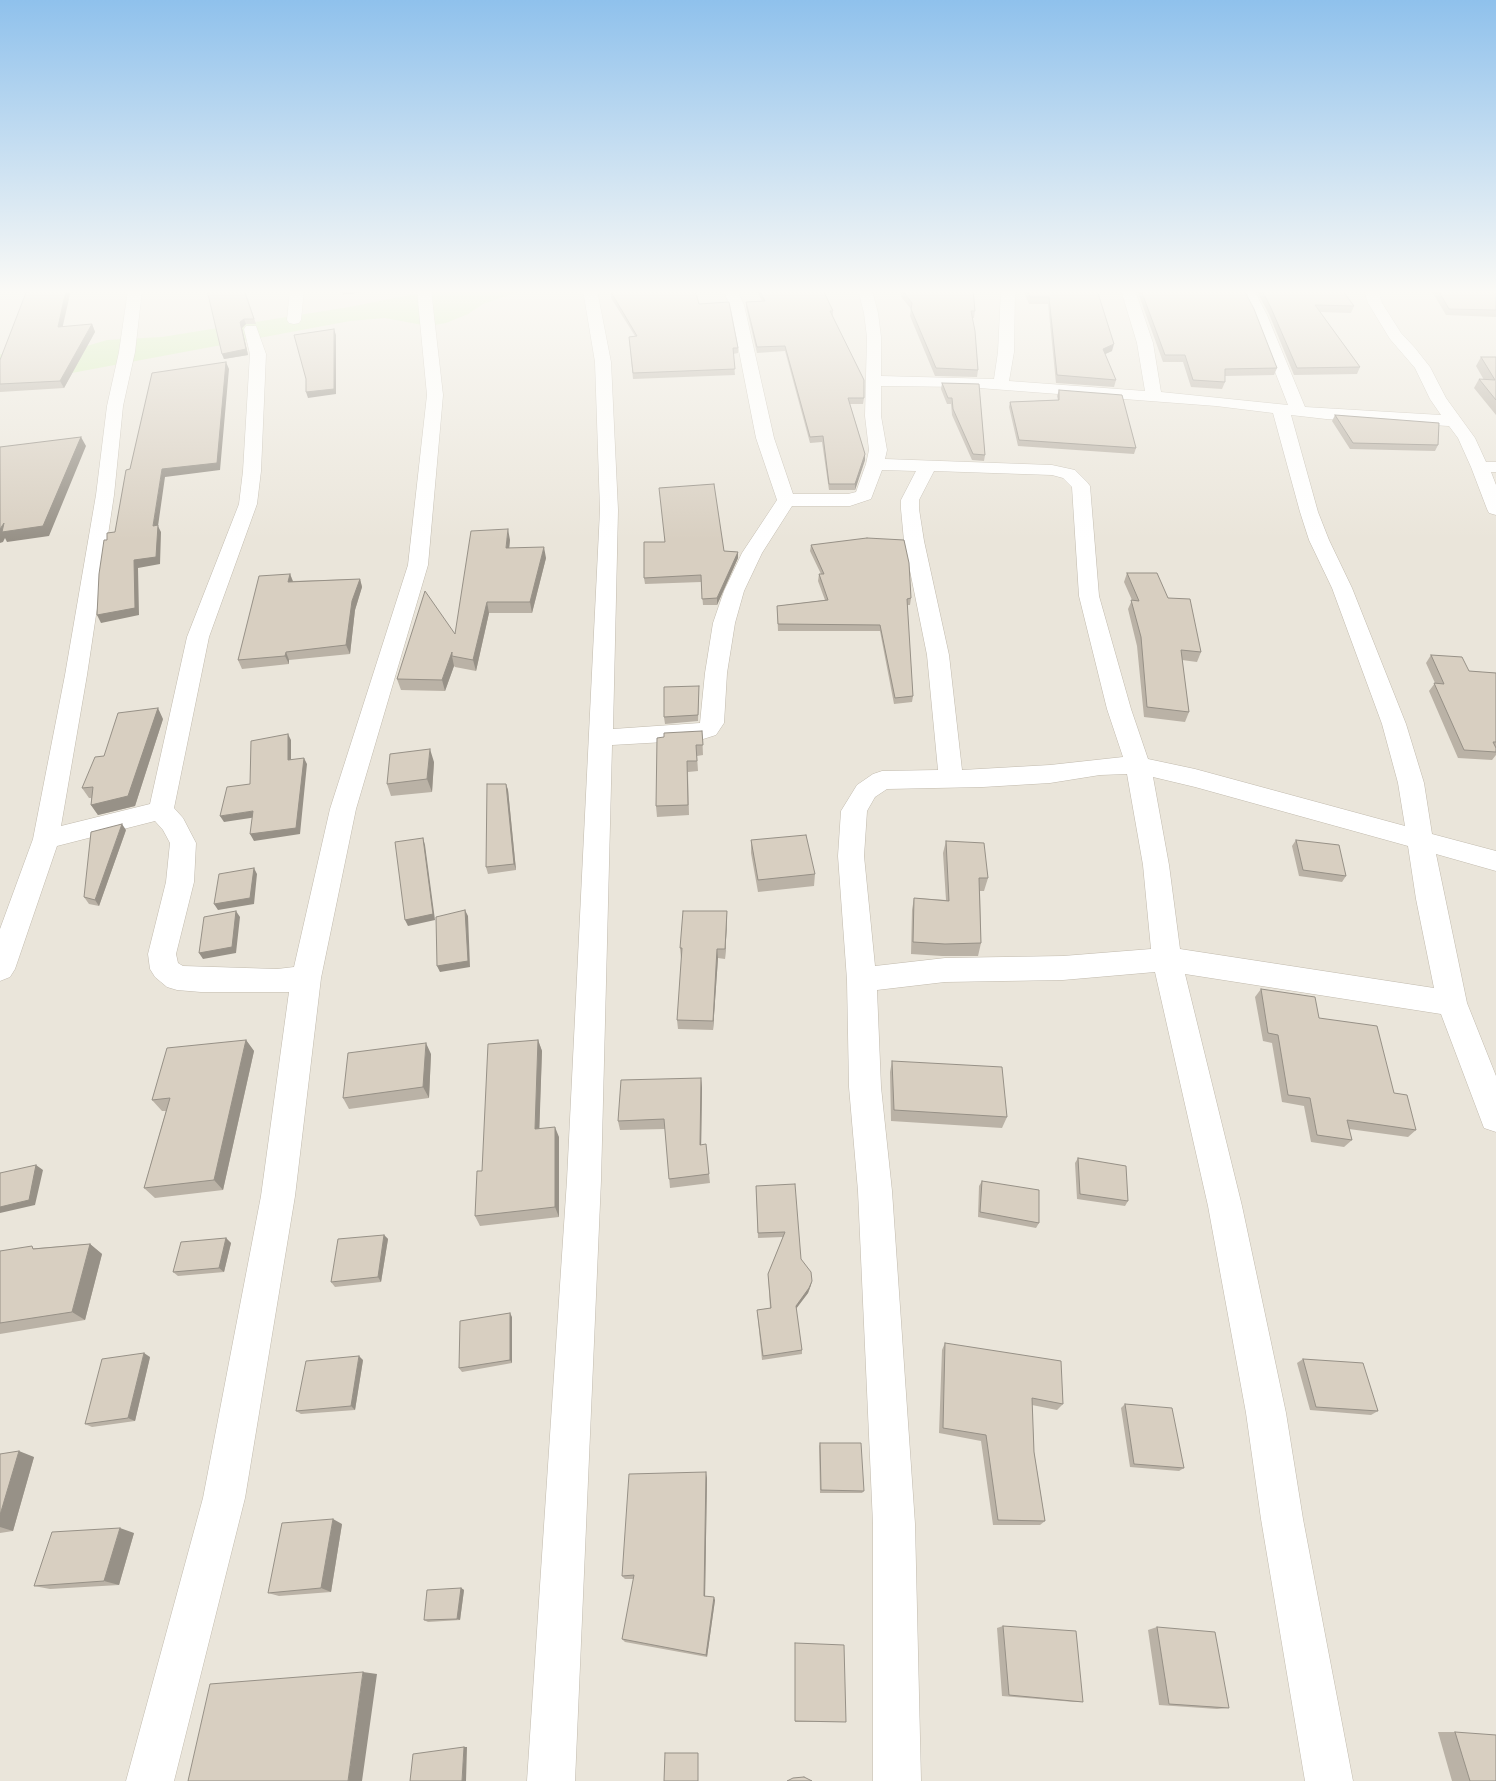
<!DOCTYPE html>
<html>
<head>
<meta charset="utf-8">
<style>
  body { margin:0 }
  canvas { display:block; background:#f6f3ec }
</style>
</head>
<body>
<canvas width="1496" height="1781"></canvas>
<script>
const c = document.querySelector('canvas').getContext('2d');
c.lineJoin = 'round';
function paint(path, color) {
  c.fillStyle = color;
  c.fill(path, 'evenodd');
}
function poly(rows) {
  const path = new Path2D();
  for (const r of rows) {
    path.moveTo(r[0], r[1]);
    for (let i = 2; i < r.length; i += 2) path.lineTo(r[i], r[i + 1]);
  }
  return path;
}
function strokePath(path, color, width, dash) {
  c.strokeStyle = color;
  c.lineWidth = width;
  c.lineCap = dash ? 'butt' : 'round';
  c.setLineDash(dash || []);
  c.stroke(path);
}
const residential = poly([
  [0,290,1496,290,1496,1781,0,1781]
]);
const green = poly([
  [436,290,524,290,483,304,468,314,446,323,428,326,385,318,350,321,61,375,0,378,0,354,29,360,60,354,107,340,162,337,349,307]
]);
const minor = poly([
  [128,290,142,290,135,352,123,406,114,495,87,675,61,826,150,804,187,637,239,504,243,471,250,354,244,329,246,326,256,326,266,354,261,471,257,504,209,637,174,808,183,818,196,843,194,882,176,954,178,963,183,966,277,969,294,967,330,809,408,565,427,395,417,290,431,290,443,395,428,565,356,809,321,978,295,1196,245,1498,174,1781,126,1781,203,1498,261,1196,289,992,201,992,177,990,167,987,155,977,150,969,148,954,166,882,170,843,163,830,155,821,57,846,15,969,10,977,0,981,0,929,33,839,65,675,96,495,107,406,119,352,128,290],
  [290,290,304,290,301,320,299,323,294,324,289,323,287,320,290,290],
  [583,290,597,290,611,362,618,510,613,729,700,723,705,673,713,623,724,591,742,553,777,500,756,438,730,305,723,290,737,290,744,305,774,438,793,494,848,494,856,492,866,464,869,450,865,416,867,337,864,313,858,290,872,290,878,313,881,337,881,376,994,379,998,352,1001,290,1015,290,1014,352,1009,381,1145,391,1137,343,1121,290,1135,290,1153,343,1161,392,1288,405,1253,315,1240,290,1254,290,1267,315,1305,407,1441,415,1430,399,1415,368,1390,339,1368,303,1364,290,1378,290,1382,303,1401,333,1415,348,1430,367,1446,398,1475,438,1486,462,1496,462,1496,472,1491,472,1496,485,1496,515,1489,513,1487,509,1471,467,1458,438,1449,426,1326,419,1291,415,1318,512,1329,540,1352,588,1406,724,1424,783,1432,834,1496,851,1496,871,1436,854,1467,1003,1496,1076,1496,1132,1484,1128,1441,1014,1185,974,1242,1206,1286,1413,1303,1519,1353,1781,1305,1781,1261,1519,1246,1413,1208,1206,1155,972,1063,980,945,982,877,990,881,1087,892,1191,915,1524,921,1781,873,1781,873,1524,858,1191,849,1087,847,980,838,856,841,811,857,785,873,774,882,771,938,770,927,655,904,541,901,509,901,500,916,471,882,470,871,499,850,506,792,506,762,553,744,591,735,623,727,673,724,723,716,735,700,740,612,745,601,1180,575,1781,527,1781,567,1180,600,510,595,362,583,290],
  [881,386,966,387,1216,406,1273,413,1300,512,1309,540,1332,588,1382,724,1398,783,1405,826,1195,769,1148,759,1131,709,1099,596,1090,486,1087,482,1075,470,1052,465,885,459,887,450,881,416,881,386],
  [934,471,1052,475,1063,478,1072,487,1079,596,1107,709,1123,757,1050,765,962,770,949,655,924,541,919,509,919,500,934,471],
  [1127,774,1143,865,1151,949,1063,956,945,958,875,966,864,856,867,811,875,797,887,789,983,787,1050,783,1100,775,1127,774],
  [1153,777,1195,787,1408,846,1416,899,1434,988,1180,949,1169,865,1153,777]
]);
const wall = poly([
  [245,290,256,324,246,324,242,328,248,355,224,359,222,354],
  [611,290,699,304,738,348,738,353,733,354,735,375,633,379,629,337,635,336,611,298],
  [756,290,823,290,833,311,833,316,864,398,863,404,850,404,865,454,865,460,855,490,829,490,822,442,810,443,785,351,757,353,746,307,746,302,762,301],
  [899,290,973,290,975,311,974,318,972,318,978,370,977,377,935,376,910,316,911,309,902,298],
  [1023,290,1097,290,1112,351,1105,354,1116,380,1114,387,1056,383,1048,304,1029,304],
  [1137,290,1244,290,1277,368,1274,375,1225,376,1225,382,1222,389,1191,387,1183,362,1163,362],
  [1256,290,1342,290,1354,306,1351,313,1320,312,1360,367,1357,374,1294,375,1269,314],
  [1431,290,1496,290,1496,317,1446,315],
  [92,324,95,332,64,388,0,392,0,360],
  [1481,357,1496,357,1496,415,1474,388,1479,379,1484,380,1476,366],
  [942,383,979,384,985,455,984,461,972,460,952,415,951,404,947,404,941,389],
  [1059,390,1136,448,1134,454,1018,446,1009,407,1010,402,1058,400,1057,396],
  [1335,415,1438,445,1435,451,1350,449,1332,421],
  [510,540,509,548,546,558,532,613,489,613,476,671,455,667,454,666,445,691,401,690,397,679,455,634],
  [811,545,911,598,910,605,907,605,913,696,912,702,894,704,880,631,778,631,777,606,825,600,818,581,819,574,821,574,810,551],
  [724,551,738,552,738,558,717,605,703,605,701,582,645,584,644,578],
  [1127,573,1168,598,1201,652,1197,662,1182,660,1189,712,1185,722,1144,717,1137,646,1128,609,1132,600,1124,582],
  [290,574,293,581,360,579,362,587,355,610,350,654,289,660,289,664,242,669,238,660],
  [1431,655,1469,671,1496,673,1496,755,1492,760,1458,758,1429,691,1435,683,1426,663],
  [699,686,698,721,665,724,664,717],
  [163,719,135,806,98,815,91,805,91,798,89,798,82,788,104,756],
  [702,731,703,755,697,756,698,771,688,772,689,815,657,817,656,806,664,737],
  [434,762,432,792,391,796,387,784],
  [506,784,508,790,516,870,488,874,486,867],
  [126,830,99,906,89,904,84,897],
  [751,840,815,874,814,886,758,892,751,853],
  [1296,840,1346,876,1342,882,1299,876,1292,846],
  [946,841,988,878,984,891,980,891,981,943,978,956,942,956,911,954,912,910,914,898,946,900,943,853],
  [727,911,727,921,725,959,718,958,713,1030,678,1029,677,1020,682,958,681,958,680,948],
  [1261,989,1319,1018,1394,1093,1416,1130,1408,1137,1349,1129,1352,1140,1344,1147,1311,1142,1304,1106,1282,1102,1272,1043,1263,1041,1255,997],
  [246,1040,254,1051,223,1190,155,1198,144,1188,166,1111,162,1111,152,1100],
  [538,1040,542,1051,539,1129,559,1137,559,1217,480,1226,475,1216,482,1171],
  [431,1054,429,1098,349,1109,343,1098],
  [892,1061,1007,1117,1002,1128,891,1121,890,1072],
  [701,1078,702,1088,701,1145,709,1174,710,1183,670,1188,665,1129,620,1130,618,1121],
  [1078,1158,1128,1201,1125,1206,1077,1199,1075,1163],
  [982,1181,1039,1223,1036,1228,978,1217,979,1186],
  [756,1186,801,1259,811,1285,808,1293,796,1309,802,1350,802,1354,762,1360,757,1310,770,1308,768,1274,783,1237,758,1238],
  [384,1235,388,1239,381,1282,335,1287,331,1282],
  [226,1238,231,1243,224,1272,178,1276,173,1272],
  [90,1244,102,1254,85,1320,0,1334,0,1251],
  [512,1317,512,1363,462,1372,459,1368],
  [945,1343,1063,1404,1057,1410,1032,1405,1034,1452,1045,1521,1040,1525,993,1525,981,1441,939,1433,942,1350],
  [150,1357,135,1421,92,1427,85,1424],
  [1303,1359,1378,1411,1371,1415,1310,1410,1297,1363],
  [363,1360,355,1410,301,1414,296,1411],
  [1125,1404,1184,1468,1179,1471,1130,1467,1121,1408],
  [820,1443,864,1491,862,1493,820,1493,819,1446],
  [0,1454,34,1457,13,1531,0,1533],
  [707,1478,705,1596,715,1600,707,1657,625,1642,622,1639,634,1579,625,1579,622,1576],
  [342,1524,331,1592,279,1596,268,1593],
  [134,1533,119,1585,50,1589,34,1586],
  [461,1588,464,1590,460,1620,428,1622,424,1620],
  [1003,1626,1083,1702,1075,1702,1002,1696,997,1628],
  [1157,1627,1229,1708,1217,1709,1159,1705,1148,1630],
  [795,1643,846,1722,795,1722],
  [1438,1732,1455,1732,1496,1781,1452,1781]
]);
const shadedWall = poly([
  [66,290,71,290,61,334,58,327],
  [341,290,380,290,343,295],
  [244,319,246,324,242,328,248,355,224,359,222,354,240,322],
  [92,324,95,332,64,388,60,381],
  [334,329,336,335,336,394,308,398,306,392],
  [1114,344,1112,351,1101,356,1103,349],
  [226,362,229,369,220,470,165,477,158,526,161,532,160,564,138,568,139,615,101,623,97,615,134,560,153,526,162,469],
  [81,437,86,446,49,536,7,542,5,538,3,542,0,543,0,529,4,523],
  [865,454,865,460,855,490,855,484],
  [508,529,510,540,508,559,506,548],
  [544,547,546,558,532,613,530,602],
  [738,552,738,558,717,605,717,598],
  [290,574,293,582,288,582],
  [360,579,362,587,355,610,350,654,346,645,352,601],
  [487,602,489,613,476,671,473,660],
  [286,652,289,660,289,664,285,656],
  [452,652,452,656,454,666,445,691,442,680],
  [158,708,163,719,135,806,98,815,91,805],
  [288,734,291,740,291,766,288,760],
  [430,749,434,762,432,792,427,779],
  [304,758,307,764,300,834,254,841,250,834],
  [506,784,508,790,516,870,514,864],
  [253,811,257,817,224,822,220,816],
  [122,824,126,830,99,906,95,900],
  [423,838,425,845,435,920,408,926,405,920],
  [254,868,257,874,254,904,218,910,214,904],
  [465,910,468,916,470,967,440,972,437,966],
  [236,911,240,917,236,953,203,959,199,953],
  [727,911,727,921,725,959,725,949],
  [717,949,718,958,713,1030,713,1021],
  [246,1040,254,1051,223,1190,214,1180],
  [538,1040,542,1051,539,1140,535,1129],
  [426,1043,431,1054,429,1098,423,1087],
  [701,1078,702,1088,701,1154,700,1145],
  [555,1127,559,1137,559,1217,555,1207],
  [36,1165,43,1170,35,1205,0,1213,0,1207],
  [384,1235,388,1239,381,1282,378,1277],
  [226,1238,231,1243,224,1272,219,1268],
  [90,1244,102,1254,85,1320,72,1312],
  [812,1281,811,1285,808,1293,795,1310,796,1306],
  [510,1313,512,1317,512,1363,510,1360],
  [144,1353,150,1357,135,1421,128,1418],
  [359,1356,363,1360,355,1410,351,1406],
  [19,1451,34,1457,13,1531,0,1527,0,1515],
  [706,1472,707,1478,705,1599,704,1596],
  [333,1519,342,1524,331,1592,321,1588],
  [120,1528,134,1533,119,1585,104,1581],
  [461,1588,464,1590,460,1620,457,1619],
  [714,1597,715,1600,707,1657,706,1655],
  [363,1672,377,1674,362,1781,348,1781],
  [464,1747,467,1747,466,1781,462,1781]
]);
const building = poly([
  [27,290,66,290,58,327,92,324,60,381,0,384,0,360,27,290],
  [207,290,244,290,254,319,244,319,240,322,246,349,222,354,207,290],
  [611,290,695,290,699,304,729,302,738,348,733,348,735,369,633,373,629,337,637,336,611,292,611,290],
  [759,290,823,290,833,311,830,311,864,380,864,398,848,398,865,454,855,484,829,484,823,436,810,437,785,346,757,347,746,302,765,301,759,290],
  [902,290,973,290,975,311,971,311,975,331,978,370,936,368,911,309,912,303,902,290],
  [1027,290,1097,290,1114,344,1103,349,1116,380,1057,375,1049,297,1030,297,1027,290],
  [1141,290,1244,290,1254,309,1277,368,1225,369,1225,382,1193,380,1185,355,1165,355,1141,290],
  [1262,290,1342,290,1354,306,1315,305,1360,367,1297,368,1271,308,1262,290],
  [1438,290,1496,290,1496,310,1449,309,1438,290],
  [334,329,334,389,306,392,306,379,294,335,334,329],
  [1481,357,1496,357,1496,400,1479,379,1495,380,1481,357],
  [226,362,217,463,162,469,153,526,158,525,156,557,134,560,135,608,97,615,99,574,104,540,107,540,107,533,115,532,126,470,130,469,152,373,226,362],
  [942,383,979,384,985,455,973,454,953,409,952,398,948,398,942,383],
  [1059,390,1122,395,1136,448,1019,440,1010,402,1059,400,1059,390],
  [1335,415,1439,423,1438,445,1353,443,1335,415],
  [81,437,43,526,2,532,4,523,0,529,0,447,81,437],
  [714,484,724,551,738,552,717,598,702,599,701,575,644,578,644,542,665,542,659,488,714,484],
  [508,529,506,548,544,547,530,602,487,602,473,660,452,656,452,652,442,680,397,679,425,591,455,634,471,531,508,529],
  [867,538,904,540,909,563,911,598,907,599,913,696,895,698,880,625,778,624,777,606,828,600,819,574,824,574,811,545,867,538],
  [1127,573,1157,573,1168,598,1190,599,1201,652,1181,650,1189,712,1147,707,1141,637,1131,600,1139,601,1127,573],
  [290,574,288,582,360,579,352,601,346,645,286,652,285,656,238,660,259,576,290,574],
  [1431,655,1462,657,1469,671,1496,673,1496,742,1493,742,1496,748,1496,752,1464,750,1434,683,1444,684,1431,655],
  [699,686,698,715,664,717,664,687,699,686],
  [158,708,128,796,91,805,93,787,82,788,95,757,104,756,118,713,158,708],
  [702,731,703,745,696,745,697,761,687,761,688,805,656,806,657,738,664,737,664,733,702,731],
  [288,734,288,760,304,758,296,828,250,834,253,811,220,816,227,787,250,784,251,741,288,734],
  [430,749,427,779,387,784,390,754,430,749],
  [487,784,506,784,514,864,486,867,487,784],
  [122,824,95,900,84,897,91,832,122,824],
  [806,835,815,874,758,880,751,840,806,835],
  [423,838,433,914,405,920,395,842,423,838],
  [1296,840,1339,845,1346,876,1303,870,1296,840],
  [946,841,984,843,988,878,979,878,981,943,945,944,913,942,914,898,949,901,946,841],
  [254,868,250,898,214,904,219,874,254,868],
  [465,910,468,961,437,966,436,917,465,910],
  [236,911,232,947,199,953,204,917,236,911],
  [683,911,727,911,725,949,717,949,713,1021,677,1020,682,948,680,948,683,911],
  [1261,989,1315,997,1319,1018,1377,1026,1394,1093,1407,1095,1416,1130,1347,1120,1352,1140,1317,1135,1310,1098,1288,1095,1278,1035,1268,1033,1261,989],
  [246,1040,214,1180,144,1188,170,1098,152,1100,167,1048,246,1040],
  [538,1040,535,1129,555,1127,555,1207,475,1216,477,1171,482,1171,488,1044,538,1040],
  [426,1043,423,1087,343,1098,348,1053,426,1043],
  [892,1061,1002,1067,1007,1117,894,1110,892,1061],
  [701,1078,700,1145,706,1144,709,1174,669,1179,664,1119,618,1121,621,1080,701,1078],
  [1078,1158,1126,1166,1128,1201,1080,1194,1078,1158],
  [36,1165,29,1200,0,1207,0,1173,36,1165],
  [982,1181,1039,1190,1039,1223,980,1212,982,1181],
  [795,1184,801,1259,811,1272,812,1281,809,1288,796,1306,802,1350,763,1356,757,1310,771,1308,768,1274,785,1232,758,1233,756,1186,795,1184],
  [384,1235,378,1277,331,1282,338,1239,384,1235],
  [226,1238,219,1268,173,1272,181,1242,226,1238],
  [90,1244,72,1312,0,1323,0,1251,32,1246,33,1249,90,1244],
  [510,1313,510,1360,459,1368,460,1321,510,1313],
  [945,1343,1061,1361,1063,1404,1032,1398,1034,1452,1045,1521,998,1520,986,1435,943,1428,945,1343],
  [144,1353,128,1418,85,1424,102,1359,144,1353],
  [359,1356,351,1406,296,1411,306,1361,359,1356],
  [1303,1359,1363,1363,1378,1411,1316,1407,1303,1359],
  [1125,1404,1172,1408,1184,1468,1134,1464,1125,1404],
  [820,1443,861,1443,864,1491,821,1490,820,1443],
  [19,1451,0,1515,0,1454,19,1451],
  [706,1472,704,1596,714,1597,706,1655,622,1639,634,1575,622,1576,629,1474,706,1472],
  [333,1519,321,1588,268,1593,282,1523,333,1519],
  [120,1528,104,1581,34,1586,52,1532,120,1528],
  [461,1588,457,1619,424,1620,427,1590,461,1588],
  [1003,1626,1076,1631,1083,1702,1009,1695,1003,1626],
  [1157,1627,1215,1632,1229,1708,1169,1704,1157,1627],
  [795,1643,844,1645,846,1722,795,1721,795,1643],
  [363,1672,348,1781,188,1781,210,1684,363,1672],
  [1455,1732,1496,1735,1496,1781,1470,1781,1455,1732],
  [464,1747,462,1781,410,1781,413,1754,464,1747],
  [665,1753,698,1753,698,1781,664,1781,665,1753],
  [804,1777,812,1781,787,1781,793,1778,804,1777]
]);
paint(residential, '#eae5da');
paint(green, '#d2eab5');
strokePath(minor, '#c2bbae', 1);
paint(minor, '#fff');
paint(wall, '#bab2a6');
paint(shadedWall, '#979187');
paint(building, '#d8cfc1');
strokePath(building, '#979187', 1);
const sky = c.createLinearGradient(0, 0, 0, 540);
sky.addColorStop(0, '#8fc1ec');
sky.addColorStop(0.54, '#fbfaf6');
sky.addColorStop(1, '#fbfaf600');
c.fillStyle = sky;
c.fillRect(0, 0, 1496, 540);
</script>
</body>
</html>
